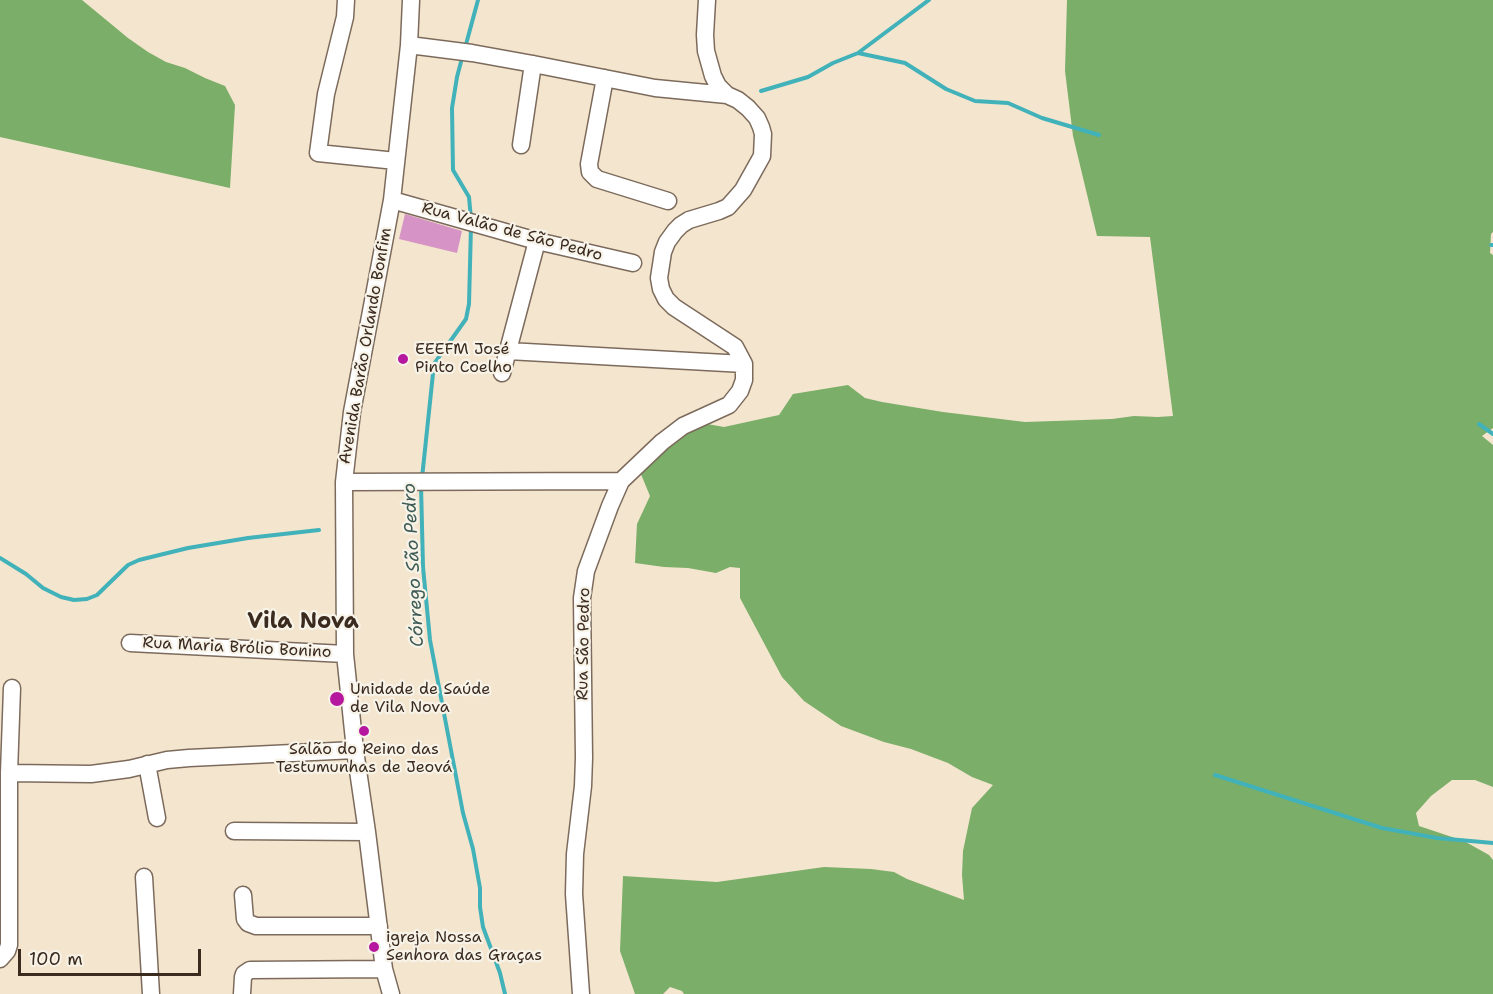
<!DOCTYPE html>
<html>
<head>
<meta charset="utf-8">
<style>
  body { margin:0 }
  #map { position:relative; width:1493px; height:994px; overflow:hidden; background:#f4e5ce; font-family:"Shantell Sans",sans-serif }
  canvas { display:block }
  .scale { position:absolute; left:18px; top:949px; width:183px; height:27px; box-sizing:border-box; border:3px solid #3b2a1e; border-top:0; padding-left:8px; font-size:18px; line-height:21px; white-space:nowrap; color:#3b2a1e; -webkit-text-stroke:4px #f7f3e8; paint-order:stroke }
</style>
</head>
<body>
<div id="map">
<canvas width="1493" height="994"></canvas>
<div class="scale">100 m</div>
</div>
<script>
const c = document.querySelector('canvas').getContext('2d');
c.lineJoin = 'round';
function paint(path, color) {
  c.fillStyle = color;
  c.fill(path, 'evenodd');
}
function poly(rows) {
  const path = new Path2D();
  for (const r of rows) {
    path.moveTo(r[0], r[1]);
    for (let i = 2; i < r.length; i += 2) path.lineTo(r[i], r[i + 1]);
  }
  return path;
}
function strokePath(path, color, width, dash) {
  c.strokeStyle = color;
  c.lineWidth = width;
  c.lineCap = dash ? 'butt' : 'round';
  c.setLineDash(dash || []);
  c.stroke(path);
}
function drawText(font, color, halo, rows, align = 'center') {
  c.font = font + ' "Shantell Sans",sans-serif';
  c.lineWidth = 4.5;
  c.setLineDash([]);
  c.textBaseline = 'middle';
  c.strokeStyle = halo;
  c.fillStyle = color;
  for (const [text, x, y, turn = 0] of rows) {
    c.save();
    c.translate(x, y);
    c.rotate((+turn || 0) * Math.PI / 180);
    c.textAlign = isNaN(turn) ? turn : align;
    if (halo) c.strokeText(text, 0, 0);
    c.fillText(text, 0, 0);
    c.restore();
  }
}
const forest = poly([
  [0,0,82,0,128,38,148,52,166,62,185,68,205,78,225,86,235,105,230,188,0,137],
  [1067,0,1493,0,1493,232,1491,234,1490,253,1493,255,1493,428,1482,436,1493,445,1493,787,1475,780,1452,780,1431,796,1416,813,1419,826,1464,841,1489,855,1493,860,1493,994,684,994,682,991,670,987,663,994,635,994,620,951,623,876,717,882,824,867,871,869,894,872,907,879,964,900,962,875,963,851,972,808,993,785,972,777,948,763,911,749,884,742,841,726,804,701,782,677,740,598,740,568,730,567,716,573,688,568,664,567,635,563,637,524,650,496,638,467,696,422,724,427,779,415,793,394,848,385,865,398,882,402,943,412,1025,422,1112,419,1134,416,1158,417,1173,416,1150,237,1097,236,1073,136,1065,71]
]);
const stream = poly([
  [465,48,478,0],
  [858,53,905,63,946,89,975,101,1008,103,1042,118,1099,135],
  [462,58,457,77,452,108,453,170,469,197,471,219],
  [761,91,808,77,833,63,858,53,929,0],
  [1491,245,1493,245],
  [1479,424,1493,434],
  [422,478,434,364,466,319,469,304,471,226],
  [421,485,423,567,430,640,463,813,473,849,480,888,480,907,483,927,500,973,505,994],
  [0,558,26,574,43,588,61,597,74,600,87,599,97,595,128,565,139,560,188,548,248,538,319,530],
  [1215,775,1382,828,1437,838,1493,843]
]);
const building = poly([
  [405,214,462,231,457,253,399,239]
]);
const minor = poly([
  [346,0,345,17,326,94,318,153,396,161],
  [409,45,472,53,533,64,655,88,727,95],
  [605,78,589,164,590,172,597,179,668,201],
  [521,145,533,64],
  [392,200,537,241,633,263],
  [508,351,744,364],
  [502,373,537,241],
  [344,482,621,481],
  [130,643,345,654],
  [147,764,157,818],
  [9,773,91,774,129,769,167,760,189,758,355,750],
  [234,831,367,832],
  [144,877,151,994],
  [243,895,245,919,248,923,256,926,379,926],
  [0,959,7,951,9,945,9,773,12,688],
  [242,994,243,977,244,974,250,970,384,969],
  [391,994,384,969,367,832,355,750,345,654,344,482,352,412,392,200,409,45,411,0],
  [581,994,574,894,575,854,583,786,584,758,582,598,586,571,610,506,621,481,662,442,683,426,729,405,740,391,744,380,744,364,735,347,674,307,666,299,661,289,659,278,663,252,667,242,675,231,681,225,689,220,719,211,728,207,743,190,762,156,763,134,761,127,757,118,748,108,738,100,727,95,718,86,713,76,706,51,705,35,707,0]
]);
const markers = [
  [403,359,6,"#b5179e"],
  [337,699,8,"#b5179e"],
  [364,731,6,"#b5179e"],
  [374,947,6,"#b5179e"]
];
const streetNames = [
  ["Rua Valão de São Pedro",512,232,15],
  ["Avenida Barão Orlando Bonfim",366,346,-80],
  ["Rua São Pedro",584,644,-89],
  ["Rua Maria Brólio Bonino",237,648,3]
];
const poiNames = [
  ["EEEFM José",415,350],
  ["Pinto Coelho",415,368],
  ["Unidade de Saúde",350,690],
  ["de Vila Nova",350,708],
  ["Salão do Reino das",364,750,"center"],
  ["Testumunhas de Jeová",364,768,"center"],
  ["igreja Nossa",386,938],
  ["Senhora das Graças",386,956]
];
const waterNames = [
  ["Córrego São Pedro",414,565,-93]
];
const districtNames = [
  ["Vila Nova",303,622]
];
paint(forest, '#7aae69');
strokePath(stream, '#41b2b9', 4);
paint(building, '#d693c5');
strokePath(minor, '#7c6b5c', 19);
strokePath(minor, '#fff', 16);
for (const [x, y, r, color] of markers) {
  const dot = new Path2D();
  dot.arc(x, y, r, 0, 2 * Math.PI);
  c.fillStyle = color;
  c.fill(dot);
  strokePath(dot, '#f7f3e8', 2);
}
drawText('16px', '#3b2a1e', '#f7f3e8', streetNames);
drawText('16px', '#3b2a1e', '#f7f3e8', poiNames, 'left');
drawText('italic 18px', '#3d5a54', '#f7f3e8', waterNames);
drawText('bold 22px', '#3b2a1e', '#f7f3e8', districtNames);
</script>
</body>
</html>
